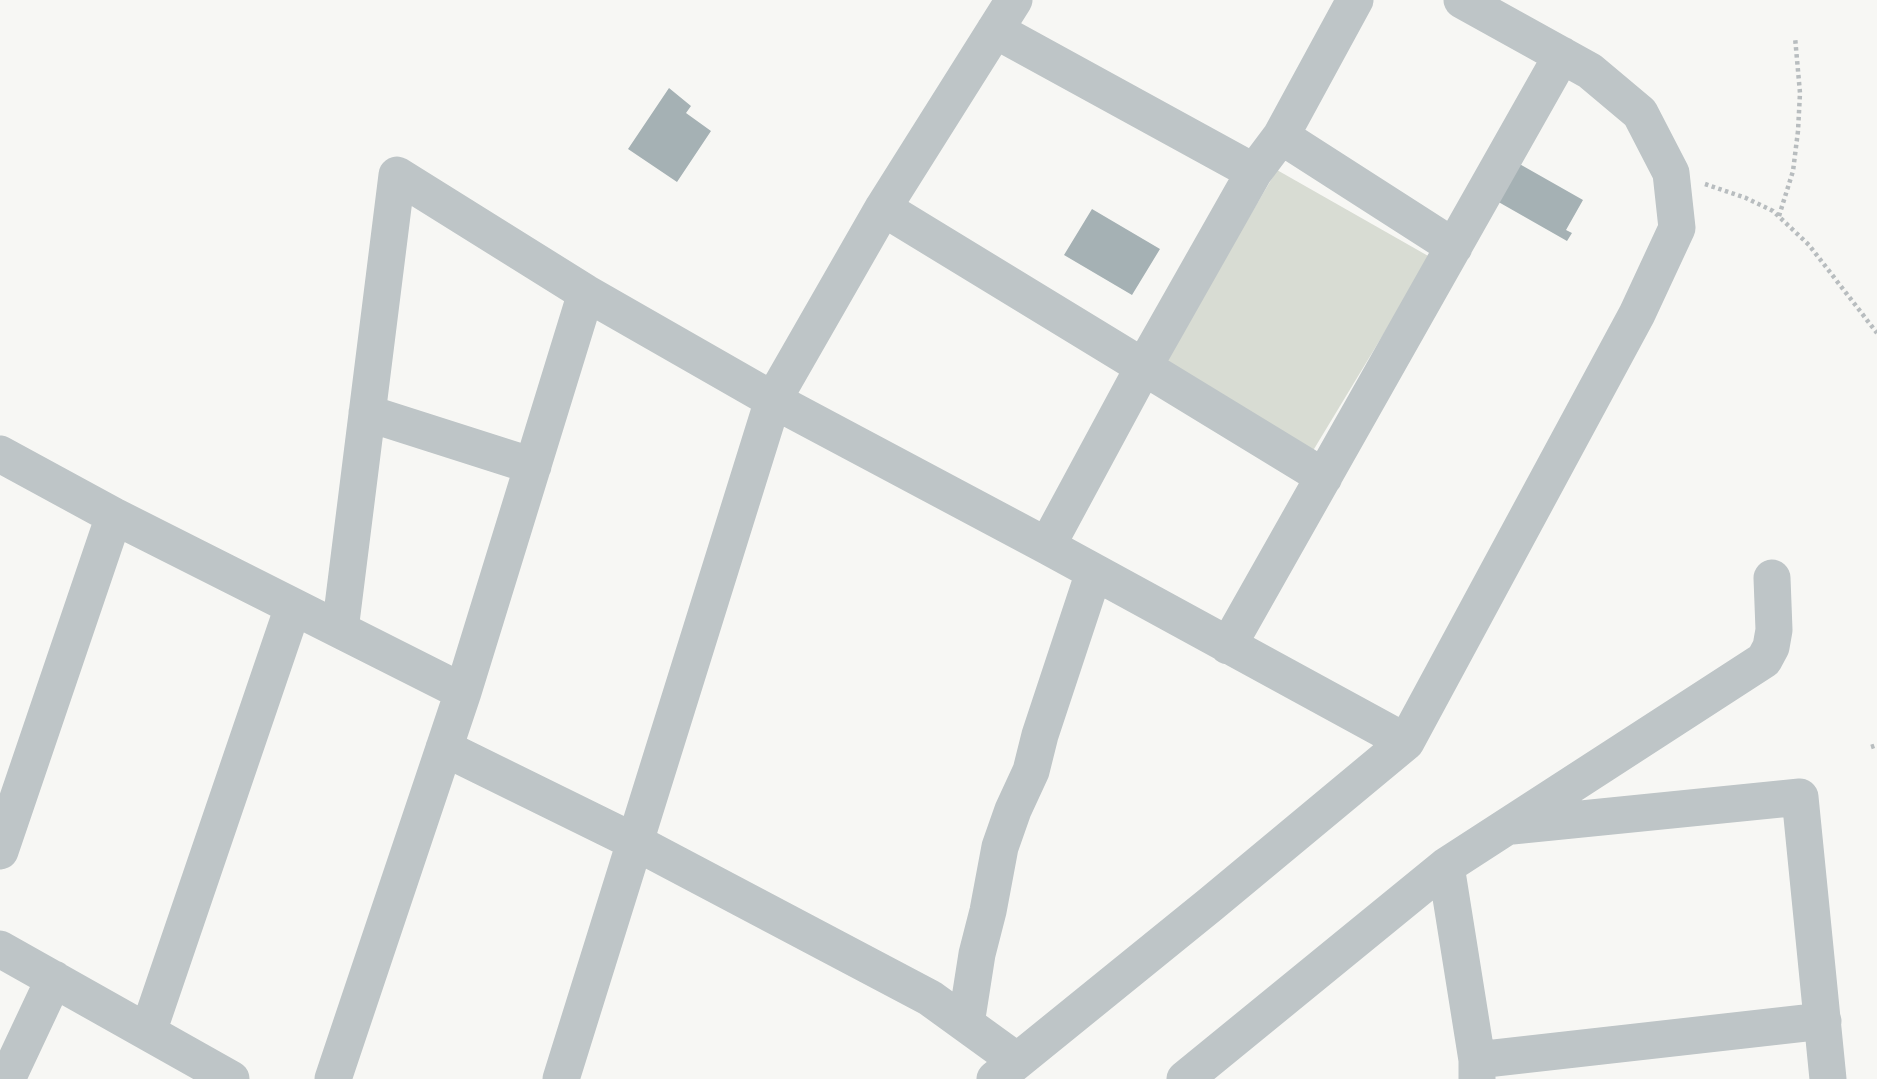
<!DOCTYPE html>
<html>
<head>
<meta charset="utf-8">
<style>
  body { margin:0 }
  canvas { display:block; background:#f7f7f4 }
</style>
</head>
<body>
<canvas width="1877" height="1079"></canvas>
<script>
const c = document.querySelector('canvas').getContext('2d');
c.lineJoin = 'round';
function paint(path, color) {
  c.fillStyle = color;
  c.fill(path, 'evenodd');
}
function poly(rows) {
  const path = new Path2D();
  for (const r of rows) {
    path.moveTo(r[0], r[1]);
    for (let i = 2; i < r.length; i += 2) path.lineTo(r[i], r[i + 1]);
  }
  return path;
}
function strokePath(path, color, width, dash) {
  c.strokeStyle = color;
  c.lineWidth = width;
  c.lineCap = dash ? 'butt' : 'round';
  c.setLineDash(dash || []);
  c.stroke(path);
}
const green = poly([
  [1277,170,1430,257,1311,454,1160,367]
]);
const building = poly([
  [669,88,691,106,686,113,711,131,677,182,628,149],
  [1516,162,1583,200,1566,230,1572,233,1567,241,1495,200],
  [1092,209,1160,249,1132,295,1064,255]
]);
const path = poly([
  [1705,184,1746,198,1773,211,1809,245,1877,333],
  [1779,216,1793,171,1798,131,1800,93,1795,37],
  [1871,747,1877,745]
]);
const minor = poly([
  [995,30,1254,172],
  [1281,136,1454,247],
  [883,208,1324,477],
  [367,413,533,466],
  [0,454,114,516,463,692],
  [1047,546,1143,368,1254,172,1281,136,1355,0],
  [340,630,397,175,586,293,773,400,1047,546,1406,742],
  [1228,646,1562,55],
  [444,748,633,841,930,998,1017,1061],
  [1512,826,1800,797,1828,1079],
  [0,851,114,516],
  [1446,866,1477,1060,1477,1079],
  [0,949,231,1079],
  [966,1024,977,954,988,911,1000,847,1013,810,1031,771,1040,735,1094,572],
  [148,1032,293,607],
  [1477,1060,1823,1021],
  [7,1079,54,979],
  [333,1079,463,692,586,293],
  [561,1079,773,400,883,208,1014,0],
  [995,1079,1211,904,1406,742,1637,314,1677,228,1671,173,1640,113,1590,71,1462,0],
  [1185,1079,1446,866,1764,660,1771,647,1774,630,1772,578]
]);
paint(green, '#d8dcd3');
paint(building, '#a5b1b4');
strokePath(path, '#b8bdbf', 4.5, [3.5, 3.5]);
strokePath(minor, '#bec5c7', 37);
</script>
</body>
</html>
